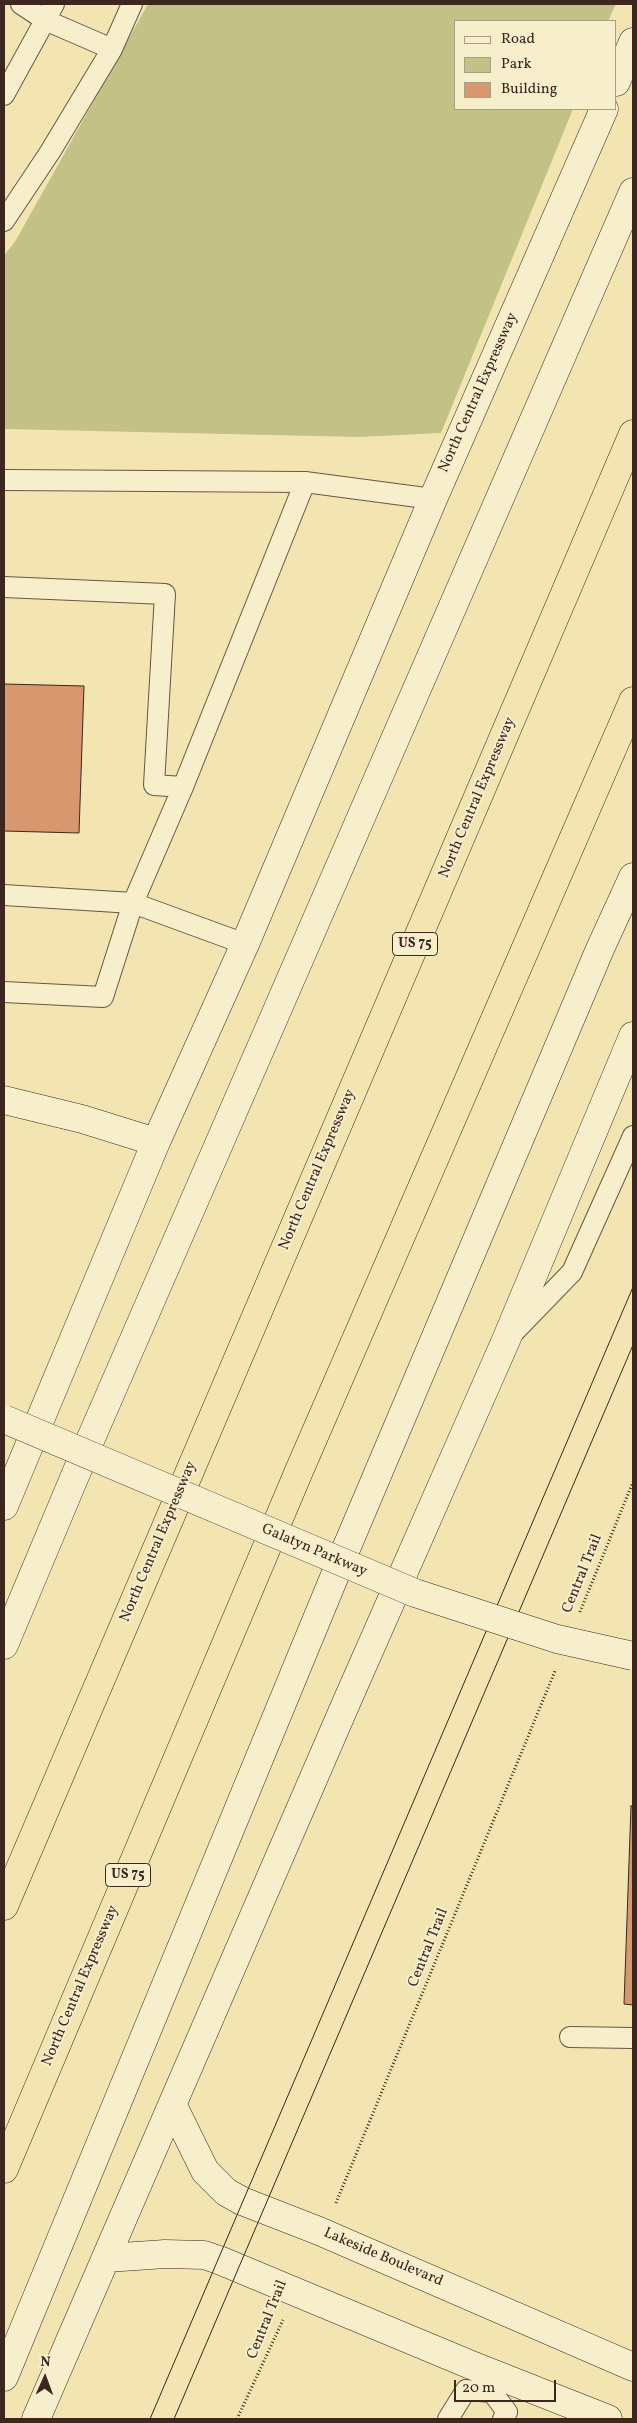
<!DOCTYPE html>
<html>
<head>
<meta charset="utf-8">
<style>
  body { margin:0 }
  #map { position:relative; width:637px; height:2423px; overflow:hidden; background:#f3e5b1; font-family:Vollkorn,serif }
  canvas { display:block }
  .frame { position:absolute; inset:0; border:5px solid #3c261e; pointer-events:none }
  .legend { position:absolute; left:454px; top:20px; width:162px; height:90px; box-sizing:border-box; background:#f7eecc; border:1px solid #ac9e86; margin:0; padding:6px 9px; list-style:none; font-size:15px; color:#3c261e }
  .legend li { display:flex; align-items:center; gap:10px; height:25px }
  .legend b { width:25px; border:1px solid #ac9e86 }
  .north { position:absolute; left:20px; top:2353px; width:50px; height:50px; -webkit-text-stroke:4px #f7eecc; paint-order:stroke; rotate:2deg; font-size:14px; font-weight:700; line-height:20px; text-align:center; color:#3c261e }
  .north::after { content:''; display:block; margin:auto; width:18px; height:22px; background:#3c261e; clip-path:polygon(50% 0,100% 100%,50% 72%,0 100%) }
  .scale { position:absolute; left:454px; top:2380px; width:102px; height:22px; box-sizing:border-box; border:2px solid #3c261e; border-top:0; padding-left:6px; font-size:15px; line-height:18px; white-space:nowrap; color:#3c261e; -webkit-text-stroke:4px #f7eecc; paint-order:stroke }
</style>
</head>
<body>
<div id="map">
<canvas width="637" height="2423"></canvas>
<div class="frame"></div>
<ul class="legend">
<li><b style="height:6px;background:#f7eecc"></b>Road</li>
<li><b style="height:14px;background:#c2c287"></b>Park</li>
<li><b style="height:14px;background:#d7976f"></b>Building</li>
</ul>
<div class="north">N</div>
<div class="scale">20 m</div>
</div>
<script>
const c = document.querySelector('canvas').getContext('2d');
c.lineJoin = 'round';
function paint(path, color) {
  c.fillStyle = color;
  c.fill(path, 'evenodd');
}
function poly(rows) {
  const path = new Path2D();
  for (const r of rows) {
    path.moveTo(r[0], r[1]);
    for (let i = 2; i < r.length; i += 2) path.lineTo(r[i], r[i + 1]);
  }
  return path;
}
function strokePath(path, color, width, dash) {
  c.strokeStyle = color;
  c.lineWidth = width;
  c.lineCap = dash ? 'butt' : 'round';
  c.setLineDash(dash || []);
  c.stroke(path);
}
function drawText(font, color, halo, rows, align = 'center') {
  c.font = font + ' Vollkorn,serif';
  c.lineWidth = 4;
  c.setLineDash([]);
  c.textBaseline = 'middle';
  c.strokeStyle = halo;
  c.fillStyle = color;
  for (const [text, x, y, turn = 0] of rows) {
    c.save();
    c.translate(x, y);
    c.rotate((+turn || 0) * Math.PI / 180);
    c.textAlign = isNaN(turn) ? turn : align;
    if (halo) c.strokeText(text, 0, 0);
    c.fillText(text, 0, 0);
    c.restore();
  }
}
const green = poly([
  [148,4,616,4,608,21,456,21,456,109,573,109,441,433,359,437,4,429,4,256,16,240]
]);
const building = poly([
  [4,684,84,686,79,833,4,831,4,684],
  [631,1806,633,1806,633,2005,624,2004,631,1806]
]);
const path = poly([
  [580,1612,633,1482],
  [336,2203,555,1671],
  [237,2419,283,2320]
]);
const lane = poly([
  [21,4,45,20,112,49],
  [4,95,54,4],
  [4,221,50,152,112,49,132,4],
  [4,480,305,482,183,787,133,903,245,944],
  [305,482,433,499],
  [4,587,165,594,154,785,183,787],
  [4,895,133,903,103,997,4,992],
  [513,1333,572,1272,633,1136],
  [570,2037,633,2038],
  [448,2419,466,2390,492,2392,507,2412,503,2419]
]);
const secondary = poly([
  [616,82,633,42],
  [4,1100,82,1119,156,1142],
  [4,1506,156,1142,245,944,433,499,604,109],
  [4,1645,85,1452,633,192],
  [173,2106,205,2171,226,2192,242,2201,319,2231,633,2367],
  [107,2258,165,2254,204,2255,219,2260,471,2365,608,2419],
  [4,2377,340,1563,600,949,633,877],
  [36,2419,347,1701,506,1340,633,1036]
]);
const highway = poly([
  [4,1906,633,434],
  [4,2169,299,1471,633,701]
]);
const tram = poly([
  [150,2419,633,1287],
  [174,2419,633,1345]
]);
const secondaryBridge = poly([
  [4,1419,415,1593,557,1639,633,1656]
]);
const shields = [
  [415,944,45],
  [128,1875,45]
];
const shieldNames = [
  ["US 75",415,944],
  ["US 75",128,1875]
];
const streetNames = [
  ["North Central Expressway",479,393,-66],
  ["North Central Expressway",478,798,-67],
  ["North Central Expressway",318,1170,-67],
  ["North Central Expressway",159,1542,-67],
  ["Galatyn Parkway",314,1551,23],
  ["Central Trail",583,1574,-68],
  ["Central Trail",429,1948,-68],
  ["North Central Expressway",81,1986,-67],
  ["Lakeside Boulevard",383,2258,23],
  ["Central Trail",268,2320,-68]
];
paint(green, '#c2c287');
paint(building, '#d7976f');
strokePath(building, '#3c261e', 1);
strokePath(lane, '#6a5643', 22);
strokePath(secondary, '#3c261e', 29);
strokePath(highway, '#3c261e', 29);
strokePath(path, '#3c261e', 3, [1, 2.5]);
strokePath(lane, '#f7eecc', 20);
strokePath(secondary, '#f7eecc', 28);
strokePath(highway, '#f3e5b1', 28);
strokePath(tram, '#3c261e', 1);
strokePath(secondaryBridge, '#3c261e', 29, []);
strokePath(secondaryBridge, '#f7eecc', 28);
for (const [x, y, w] of shields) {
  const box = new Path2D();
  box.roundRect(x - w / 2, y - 11.5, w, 23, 4);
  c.fillStyle = '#f7eecc';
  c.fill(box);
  strokePath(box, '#3c261e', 1);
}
drawText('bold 14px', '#3c261e', null, shieldNames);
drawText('15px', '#3c261e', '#f7eecc', streetNames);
</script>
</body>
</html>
